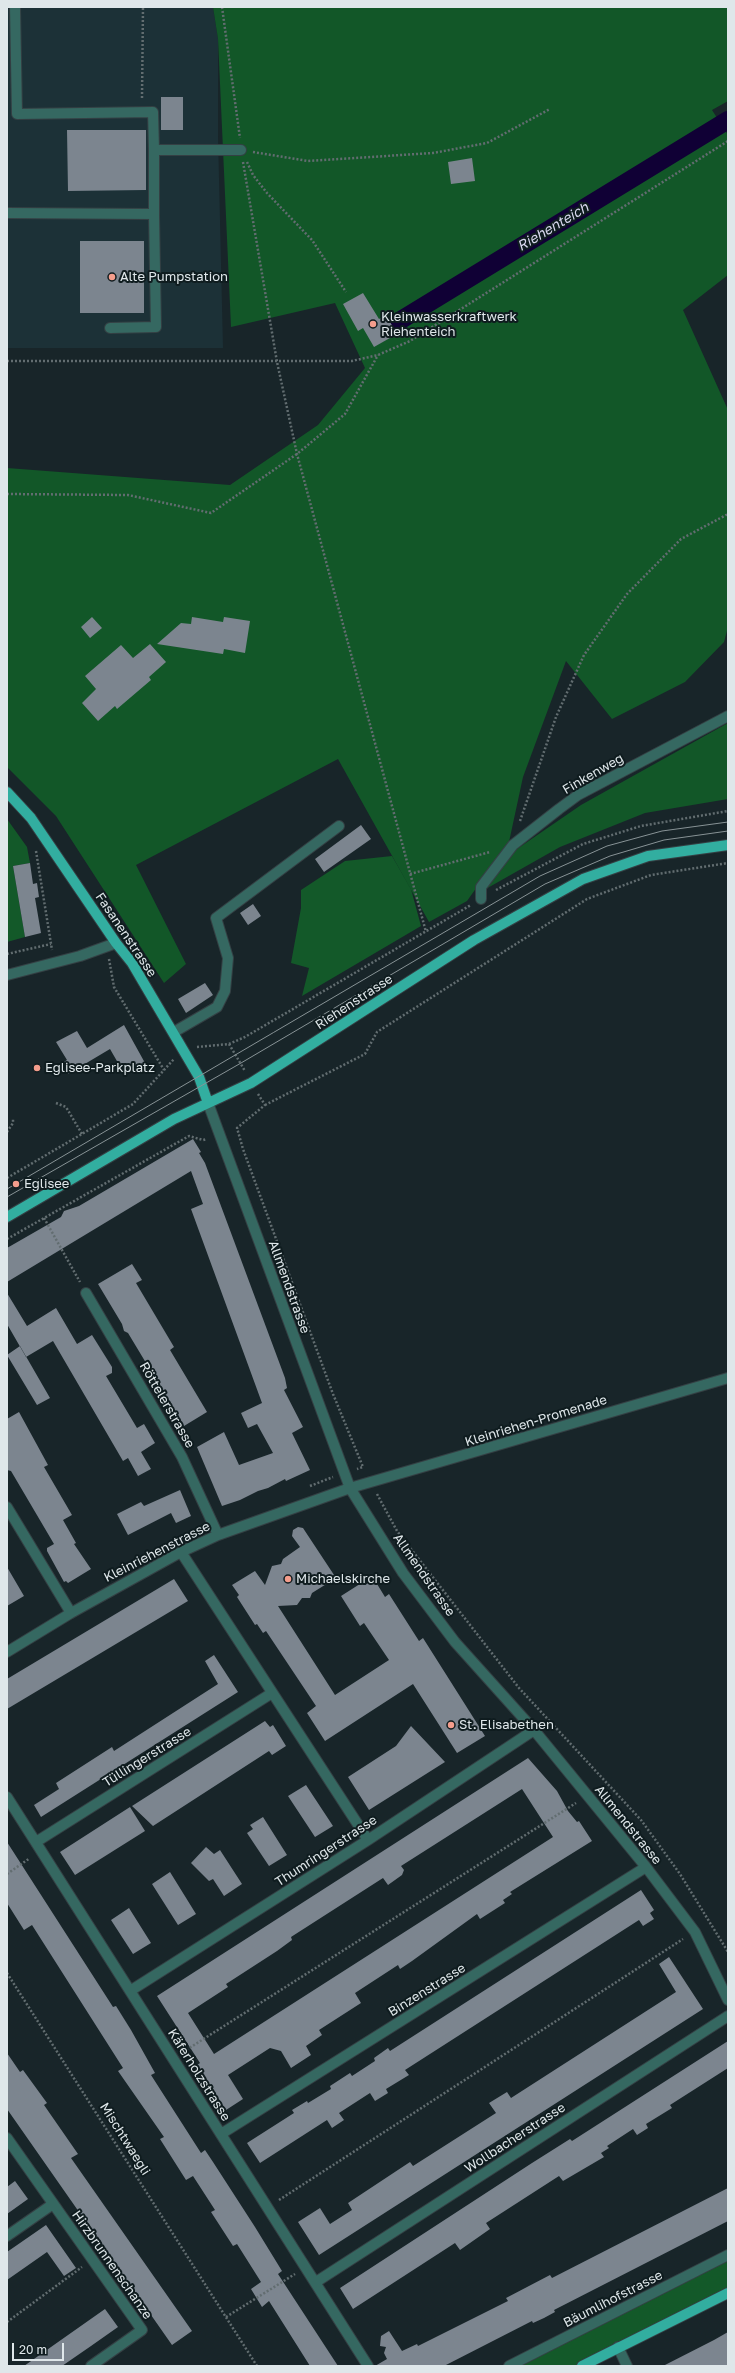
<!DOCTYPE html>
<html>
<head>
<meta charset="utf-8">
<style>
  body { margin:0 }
  #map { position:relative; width:735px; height:2373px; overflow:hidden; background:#182529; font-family:"Golos Text",sans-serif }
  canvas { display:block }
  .frame { position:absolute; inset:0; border:8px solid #dfe7ea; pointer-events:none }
  .scale { position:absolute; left:12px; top:2343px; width:52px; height:18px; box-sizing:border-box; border:2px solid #dfe7ea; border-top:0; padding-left:5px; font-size:12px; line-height:14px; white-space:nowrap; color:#dfe7ea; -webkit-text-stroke:3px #0f1c1f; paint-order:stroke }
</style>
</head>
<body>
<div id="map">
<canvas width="735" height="2373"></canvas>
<div class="frame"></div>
<div class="scale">20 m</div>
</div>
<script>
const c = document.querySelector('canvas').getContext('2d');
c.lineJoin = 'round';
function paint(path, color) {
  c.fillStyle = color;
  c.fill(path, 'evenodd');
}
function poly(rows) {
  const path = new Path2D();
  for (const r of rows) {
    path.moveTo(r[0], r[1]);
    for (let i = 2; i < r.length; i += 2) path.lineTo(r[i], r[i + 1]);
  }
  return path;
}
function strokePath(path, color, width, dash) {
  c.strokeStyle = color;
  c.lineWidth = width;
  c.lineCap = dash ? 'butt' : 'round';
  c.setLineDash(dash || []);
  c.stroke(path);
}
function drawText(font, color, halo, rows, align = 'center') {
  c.font = font + ' "Golos Text",sans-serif';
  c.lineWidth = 4;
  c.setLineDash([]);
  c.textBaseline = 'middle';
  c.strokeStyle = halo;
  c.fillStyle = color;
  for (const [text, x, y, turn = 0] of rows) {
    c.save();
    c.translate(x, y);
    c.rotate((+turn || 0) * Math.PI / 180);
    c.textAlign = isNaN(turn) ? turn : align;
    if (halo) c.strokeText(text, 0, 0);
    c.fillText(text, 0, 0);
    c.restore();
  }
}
const built = poly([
  [7,7,213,7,218,39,218,136,223,348,7,348]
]);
const green = poly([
  [7,819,27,847,30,863,13,866,25,937,7,942],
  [392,856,411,889,421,926,302,996,309,968,291,963,301,908,301,890,345,861],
  [728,2255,728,2293,582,2366,509,2366]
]);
const forest = poly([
  [213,7,728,7,728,101,712,110,728,135,728,275,683,310,728,410,728,627,724,642,685,682,612,719,566,661,523,777,509,842,467,901,429,922,338,759,136,865,186,964,164,983,56,816,7,767,7,468,230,485,318,425,365,368,335,303,231,327,218,39],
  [728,723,728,799,645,813,560,847,484,890,517,849,581,805]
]);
const canal = poly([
  [378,334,728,120]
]);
const building = poly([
  [161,97,183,97,183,130,161,130],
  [67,130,146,130,146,190,68,191],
  [472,158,475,181,451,184,448,162],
  [80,241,144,241,144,313,80,313],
  [363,293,379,319,386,315,397,334,374,347,363,328,358,331,343,304],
  [92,617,102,628,90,638,81,627],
  [192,617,223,622,224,617,250,621,245,653,224,649,223,654,157,644,181,623,191,624],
  [150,644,166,662,149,677,151,680,117,709,115,706,98,721,82,703,96,689,85,676,121,645,133,658],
  [361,825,371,839,324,872,315,859],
  [30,863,33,884,37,883,39,897,35,898,41,933,25,937,13,866],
  [253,904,261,916,248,925,240,913],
  [205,983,213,995,186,1013,178,999],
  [124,1025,145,1063,125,1075,110,1049,68,1074,61,1064,67,1060,56,1042,77,1031,87,1048],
  [193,1139,201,1152,199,1153,205,1163,285,1378,287,1388,284,1390,303,1427,292,1433,310,1470,286,1481,285,1479,268,1488,258,1491,240,1500,222,1506,197,1447,224,1432,239,1465,273,1453,257,1424,248,1428,241,1413,262,1403,191,1209,203,1204,191,1171,7,1282,7,1248,61,1217,64,1211,79,1206],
  [132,1264,142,1280,136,1283,174,1347,170,1350,207,1412,184,1426,128,1333,124,1331,122,1324,98,1284],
  [7,1293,27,1326,56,1308,77,1344,92,1335,112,1367,112,1373,106,1376,137,1428,144,1424,155,1443,141,1452,151,1469,138,1476,128,1458,123,1461,53,1341,26,1357,7,1324],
  [20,1346,50,1398,37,1405,7,1355],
  [19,1412,48,1465,44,1467,72,1515,63,1520,76,1543,74,1544,91,1569,68,1583,66,1581,64,1582,47,1551,47,1548,54,1544,11,1471,7,1470,7,1419],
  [180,1490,191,1516,176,1523,171,1513,128,1535,117,1514,141,1502,144,1506],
  [298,1527,303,1528,336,1578,312,1593,310,1598,302,1598,297,1605,278,1606,335,1695,389,1660,364,1623,360,1626,341,1596,363,1582,365,1585,374,1579,385,1597,389,1594,419,1641,423,1638,485,1736,457,1753,413,1684,325,1741,307,1713,316,1706,266,1631,263,1633,257,1624,255,1625,237,1597,239,1595,232,1585,255,1571,265,1585,272,1566,281,1564,283,1559,300,1547,292,1536,293,1530],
  [7,1567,24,1596,7,1606],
  [174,1579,188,1601,7,1709,7,1679],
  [214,1655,238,1692,41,1817,34,1805,59,1789,56,1783,112,1747,114,1751,218,1684,205,1661],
  [265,1721,270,1727,273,1725,286,1746,272,1755,269,1751,153,1826,132,1806],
  [411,1726,445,1762,369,1810,348,1777,396,1746],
  [528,1758,557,1791,568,1811,577,1822,579,1821,592,1841,510,1892,512,1894,503,1900,505,1903,480,1919,477,1914,412,1961,400,1969,398,1965,355,1993,361,2003,319,2030,322,2035,306,2046,311,2055,291,2068,281,2051,270,2048,228,2075,243,2099,226,2110,197,2065,200,2063,157,1996],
  [522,1789,553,1837,214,2054,188,2013,228,1987,226,1984,277,1951,292,1940,291,1937,383,1878,388,1885,402,1875,404,1870,401,1866],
  [306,1785,333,1826,315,1837,288,1796],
  [130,1807,145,1831,75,1875,60,1852],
  [263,1817,287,1855,269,1866,247,1833,253,1829,250,1825],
  [7,1842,113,2007,116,2006,131,2030,155,2073,151,2075,201,2153,205,2150,213,2162,255,2227,282,2271,278,2274,338,2366,310,2366,269,2301,262,2307,251,2289,261,2282,237,2244,233,2246,211,2212,215,2210,193,2176,186,2180,160,2139,164,2137,118,2071,123,2068,32,1925,24,1930,7,1903],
  [206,1847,214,1854,220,1850,242,1884,224,1896,213,1879,209,1881,191,1863],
  [170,1872,196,1914,178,1925,152,1884],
  [641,1890,654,1910,650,1913,654,1919,643,1926,639,1920,405,2070,409,2075,386,2089,388,2093,375,2101,370,2093,339,2113,344,2120,332,2128,327,2120,260,2163,247,2143,294,2113,292,2110,307,2101,308,2103,331,2089,330,2086,350,2073,352,2076,375,2061,374,2058,388,2048,390,2051],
  [129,1908,151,1943,133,1954,111,1920],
  [669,1957,703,2009,319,2255,298,2222,320,2208,330,2224,352,2210,348,2203,410,2162,413,2166,496,2113,489,2103,507,2092,511,2098,676,1992,659,1964],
  [728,2041,728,2068,670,2105,672,2108,646,2124,648,2128,637,2135,633,2129,607,2146,609,2148,601,2153,604,2157,563,2181,559,2176,486,2223,490,2229,460,2250,455,2243,353,2309,340,2288,532,2163,570,2139,572,2141],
  [7,2053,20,2072,23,2070,47,2103,44,2105,78,2154,71,2158,192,2331,172,2345,7,2109],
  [15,2181,28,2199,7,2214,7,2187],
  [728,2188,728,2221,554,2310,555,2312,544,2318,533,2323,532,2321,444,2366,375,2366,387,2359,384,2353,386,2347,380,2346,381,2336,389,2331,402,2351,417,2344,418,2346,508,2301,506,2298,550,2275,552,2278],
  [46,2225,76,2268,64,2276,47,2252,7,2280,7,2252],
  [105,2309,118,2327,91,2346,62,2366,24,2366],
  [728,2332,728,2366,663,2366,714,2340]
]);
const path = poly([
  [222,7,240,138],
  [142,98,143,7],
  [253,152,308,161,433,153,487,143,550,109],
  [243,162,277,362,297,454,426,932],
  [247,162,253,175,267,193,312,240,346,292],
  [7,361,352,361,378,355,410,341,728,141],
  [7,494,128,495,211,513,297,454,345,414,378,355],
  [520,821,556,717,584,655,627,594,681,539,728,514],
  [36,851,52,950],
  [410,874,490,852],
  [496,890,583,844,641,826,728,811],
  [7,954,51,944],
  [109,959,114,987,164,1070],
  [229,1044,245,1071],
  [197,1047,229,1044,245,1037,471,905],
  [258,1094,265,1105,237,1128,243,1149,333,1394,363,1467,357,1469],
  [56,1103,66,1107,82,1134],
  [265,1105,365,1054,377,1032,587,899,651,875,728,863],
  [7,1132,13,1123,13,1118],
  [7,1178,133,1104,174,1059],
  [44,1218,80,1282],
  [7,1239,189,1136,203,1140,207,1139],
  [310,1486,333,1477],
  [377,1494,397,1531,519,1688,641,1820,680,1874,728,1952],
  [7,1874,30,1858],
  [7,1973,257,2366],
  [183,2052,576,1803],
  [279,2200,683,1939],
  [226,2317,295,2274],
  [7,2322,82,2267]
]);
const minor = poly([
  [15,7,17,114,153,112,154,150],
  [7,213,154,214,154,150,241,150],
  [110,328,156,327,154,214],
  [481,899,481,887,513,845,559,809,578,795,728,716],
  [7,975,80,956,116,943],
  [174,1032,217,1007,225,991,228,958,216,918,339,826],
  [208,1103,350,1488,403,1573,455,1642,534,1730,646,1867,695,1932,728,2000],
  [86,1293,182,1457,218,1535],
  [7,1507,71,1613],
  [181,1552,368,1840],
  [7,1652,71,1613,181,1552,218,1535,350,1488,728,1378],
  [7,1797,368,2366],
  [36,1842,272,1693],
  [130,1991,368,1840,534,1730],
  [221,2134,646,1867],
  [7,2138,142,2330,91,2366],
  [7,2236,53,2204],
  [316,2282,728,2016],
  [618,2347,627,2366],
  [509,2366,728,2255]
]);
const major = poly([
  [7,792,31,818,116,943,132,963,199,1077,208,1103],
  [7,1217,174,1119,251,1083,474,940,583,879,648,856,728,845],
  [582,2366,728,2293]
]);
const tram = poly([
  [7,1189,540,876,607,846,662,831,728,822],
  [7,1197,241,1063,545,884,610,856,664,840,728,831]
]);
const markers = [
  [112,277,4,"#f49d8c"],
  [373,324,4,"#f49d8c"],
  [37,1068,4,"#f49d8c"],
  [16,1184,4,"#f49d8c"],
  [288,1579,4,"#f49d8c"],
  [451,1725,4,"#f49d8c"]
];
const poiNames = [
  ["Alte Pumpstation",120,277],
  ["Kleinwasserkraftwerk",381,317],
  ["Riehenteich",381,332],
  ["Eglisee-Parkplatz",45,1068],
  ["Eglisee",24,1184],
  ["Michaelskirche",296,1579],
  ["St. Elisabethen",459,1725]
];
const streetNames = [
  ["Finkenweg",593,774,-30],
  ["Fasanenstrasse",126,935,56],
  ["Riehenstrasse",354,1002,-33],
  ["Allmendstrasse",289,1287,70],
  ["Röttelerstrasse",167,1405,60],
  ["Kleinriehen-Promenade",536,1421,-17],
  ["Kleinriehenstrasse",157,1552,-27],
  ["Allmendstrasse",424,1575,55],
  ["Tüllingerstrasse",147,1757,-32],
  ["Allmendstrasse",628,1825,51],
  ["Thumringerstrasse",326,1851,-33],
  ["Binzenstrasse",427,1990,-32],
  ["Käferholzstrasse",199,2075,58],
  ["Wollbacherstrasse",515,2138,-33],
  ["Mischtwaegli",125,2139,58],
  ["Hirzbrunnenschanze",112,2265,55],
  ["Bäumlihofstrasse",613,2299,-27]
];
const waterNames = [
  ["Riehenteich",553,227,-31]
];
paint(built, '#1c3137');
paint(green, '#135929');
paint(forest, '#125728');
strokePath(canal, '#100035', 18);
paint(building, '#7c858f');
strokePath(minor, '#344044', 12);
strokePath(major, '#344044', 12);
strokePath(path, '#626d70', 2.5, [2, 2]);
strokePath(minor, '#356861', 10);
strokePath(major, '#32aea0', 10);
strokePath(tram, '#889396', 1);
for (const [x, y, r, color] of markers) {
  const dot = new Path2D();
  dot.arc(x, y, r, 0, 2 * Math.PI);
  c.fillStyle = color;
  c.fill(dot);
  strokePath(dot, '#0f1c1f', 1.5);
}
drawText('13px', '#dfe7ea', '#0f1c1f', poiNames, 'left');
drawText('13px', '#dfe7ea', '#0f1c1f', streetNames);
drawText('italic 14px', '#d8d7ee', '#0f1c1f', waterNames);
</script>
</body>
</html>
